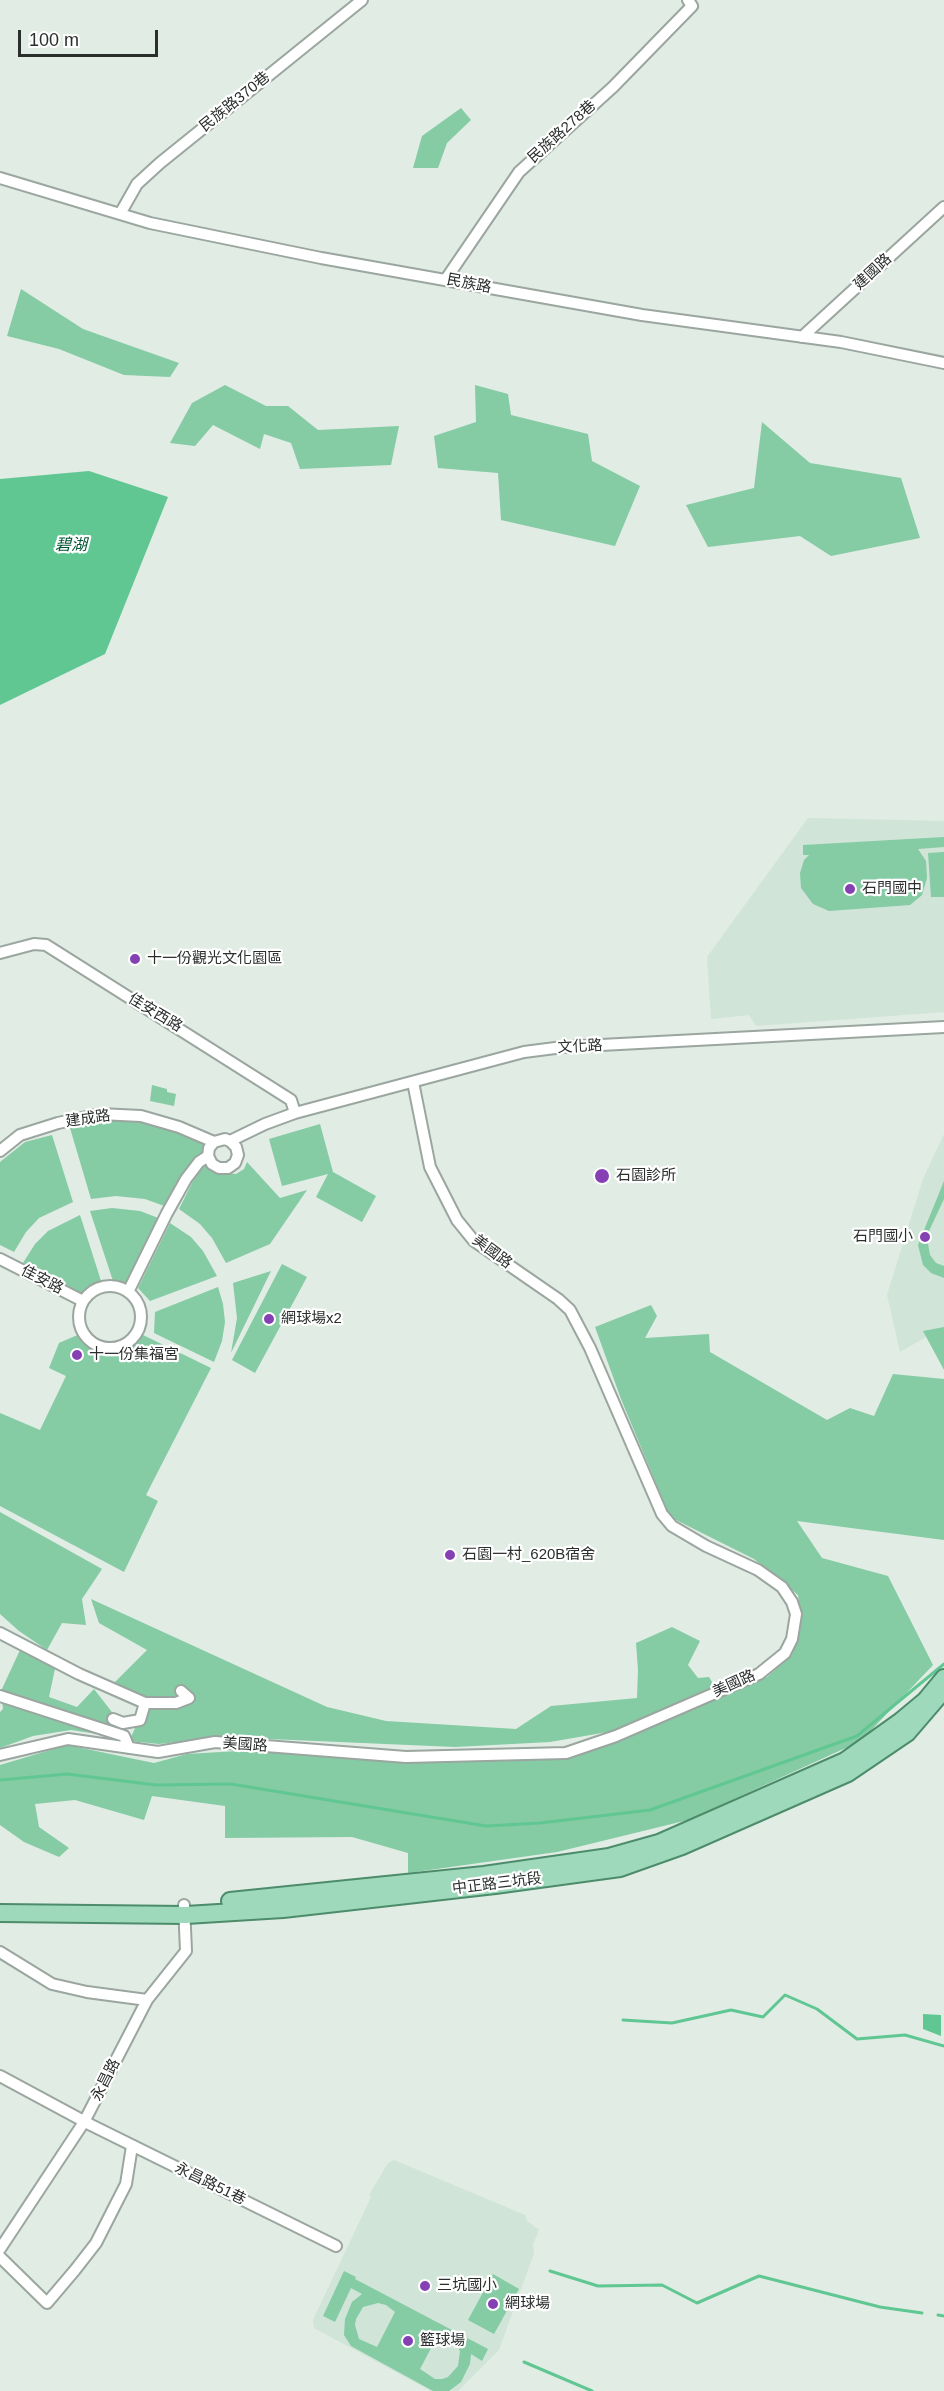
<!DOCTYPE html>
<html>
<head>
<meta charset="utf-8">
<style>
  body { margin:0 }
  #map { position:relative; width:944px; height:2391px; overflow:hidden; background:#e0ece4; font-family:Helvetica,sans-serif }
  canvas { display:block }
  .scale { position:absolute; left:18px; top:30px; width:140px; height:27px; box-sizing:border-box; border:3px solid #2a2e2c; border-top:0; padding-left:8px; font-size:18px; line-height:21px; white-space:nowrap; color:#2a2e2c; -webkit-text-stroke:4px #fff; paint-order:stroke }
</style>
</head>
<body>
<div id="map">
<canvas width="944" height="2391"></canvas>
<div class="scale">100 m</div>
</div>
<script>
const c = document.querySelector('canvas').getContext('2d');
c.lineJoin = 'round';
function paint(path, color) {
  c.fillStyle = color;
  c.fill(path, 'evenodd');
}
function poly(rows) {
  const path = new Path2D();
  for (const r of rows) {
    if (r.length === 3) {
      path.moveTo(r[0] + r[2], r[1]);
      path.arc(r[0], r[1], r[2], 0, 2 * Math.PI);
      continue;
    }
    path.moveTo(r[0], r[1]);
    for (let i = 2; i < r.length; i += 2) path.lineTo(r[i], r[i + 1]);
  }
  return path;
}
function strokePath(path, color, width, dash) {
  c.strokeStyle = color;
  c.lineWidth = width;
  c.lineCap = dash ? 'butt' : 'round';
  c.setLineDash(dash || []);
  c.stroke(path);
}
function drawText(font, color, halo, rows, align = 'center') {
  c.font = font + ' Helvetica,"Noto Sans TC",sans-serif';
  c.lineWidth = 4.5;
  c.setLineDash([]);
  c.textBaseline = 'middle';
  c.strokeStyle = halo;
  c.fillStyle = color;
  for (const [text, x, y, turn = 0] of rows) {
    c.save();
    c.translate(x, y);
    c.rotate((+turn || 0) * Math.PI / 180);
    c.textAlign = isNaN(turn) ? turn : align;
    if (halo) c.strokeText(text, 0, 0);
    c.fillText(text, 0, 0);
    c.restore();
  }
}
const built = poly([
  [808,818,944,821,944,1012,756,1026,749,1015,711,1019,707,957],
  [944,1134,944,1334,926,1337,900,1352,887,1295,923,1179],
  [394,2160,525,2215,527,2221,539,2230,533,2244,534,2253,499,2350,458,2391,431,2391,314,2328,313,2320,371,2197,369,2195,388,2163]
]);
const green = poly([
  [461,108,471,120,447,143,438,168,413,168,422,136],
  [21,289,83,329,179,363,170,377,124,375,59,349,7,336],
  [225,385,266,406,288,406,318,430,399,426,391,465,300,469,291,443,264,434,260,449,213,425,195,446,170,443,192,403],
  [475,385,508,394,511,415,588,434,592,461,640,486,615,546,501,520,498,473,438,468,434,436,476,422],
  [762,422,810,463,901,478,920,538,831,556,800,536,708,547,686,505,754,488],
  [944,837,944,847,918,849,926,861,927,878,922,895,910,905,829,911,813,904,801,888,800,873,804,860,809,855,803,855,803,845],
  [944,852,944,897,931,897,928,853],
  [152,1085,167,1089,167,1092,176,1094,174,1106,150,1101],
  [107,1120,143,1122,176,1131,211,1146,167,1207,145,1199,116,1196,91,1199,70,1128],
  [320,1124,333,1172,376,1196,362,1222,316,1197,328,1174,282,1186,269,1139],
  [52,1135,73,1202,39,1218,26,1232,14,1252,0,1245,0,1162,25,1142],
  [247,1162,280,1198,307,1190,270,1244,226,1263,212,1238,200,1224,179,1209,193,1181,204,1166,209,1164,213,1172,236,1174,244,1169],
  [944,1181,944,1199,929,1231,928,1244,930,1255,936,1263,944,1266,944,1278,931,1273,923,1265,918,1245],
  [112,1208,140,1211,161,1219,129,1283,113,1281,90,1211],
  [80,1215,102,1284,91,1290,87,1296,23,1263,35,1244,48,1231],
  [170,1223,191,1237,203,1251,217,1276,150,1301,138,1288],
  [282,1264,307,1277,255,1373,232,1360],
  [271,1271,231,1353,237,1318,233,1283],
  [218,1287,223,1304,225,1322,222,1341,214,1362,154,1333,155,1312],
  [651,1305,657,1316,645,1338,709,1334,710,1352,827,1420,850,1408,874,1416,893,1374,944,1379,944,1540,797,1521,822,1558,888,1576,933,1665,861,1741,688,1820,557,1852,408,1873,408,1853,352,1837,225,1838,225,1806,152,1796,144,1820,75,1800,35,1804,39,1827,69,1848,59,1857,24,1842,0,1825,0,1765,67,1745,154,1763,187,1754,254,1750,500,1760,622,1740,767,1677,792,1655,801,1618,798,1595,754,1559,670,1517,621,1399,595,1327],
  [944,1327,944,1370,923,1331],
  [89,1330,94,1340,107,1348,123,1349,136,1342,143,1335,211,1368,146,1495,158,1501,124,1572,0,1506,0,1413,40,1430,66,1376,49,1368,59,1343],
  [0,1512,102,1569,82,1599,86,1625,62,1623,47,1650,19,1631,0,1614],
  [91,1599,327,1707,386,1721,516,1729,551,1706,637,1698,638,1670,636,1643,672,1627,700,1641,688,1665,698,1678,709,1677,716,1689,619,1730,550,1742,455,1747,223,1737,159,1744,129,1741,145,1707,112,1685,147,1650,99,1623],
  [20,1650,56,1664,49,1697,77,1707,94,1689,115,1716,117,1737,71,1730,33,1736,0,1748,0,1712,3,1709,1,1691],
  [344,2271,356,2277,355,2279,488,2349,482,2361,471,2354,470,2364,461,2382,449,2391,433,2391,351,2346,344,2335,345,2319,352,2302,362,2294,351,2288,335,2322,323,2316],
  [378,2303,386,2305,395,2312,377,2347,359,2339,355,2325,356,2319,363,2307],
  [438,2335,454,2341,460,2351,458,2366,448,2377,442,2379,435,2379,420,2369],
  [493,2274,519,2289,494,2334,468,2320]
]);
const water = poly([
  [89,471,168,497,105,654,0,705,0,479],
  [923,2014,941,2015,941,2036,923,2029]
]);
const stream = poly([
  [0,1780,67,1774,156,1785,231,1784,486,1826,540,1823,650,1810,857,1736,944,1664],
  [623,2020,672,2023,731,2010,763,2017,785,1995,817,2009,857,2039,905,2035,944,2046],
  [550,2271,598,2286,662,2285,697,2303,759,2276,880,2307,922,2313],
  [938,2315,944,2316],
  [524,2362,592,2391]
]);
const street = poly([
  [0,178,150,223,321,258,642,315,841,342,944,363],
  [120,214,137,184,160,163,362,0],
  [446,279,519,172,613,87,692,6,688,0],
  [802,337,944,207],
  [0,953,34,944,46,945,291,1100,295,1113],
  [230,1141,265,1124,295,1113,524,1052,563,1047,944,1027],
  [0,1151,20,1135,58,1123,100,1114,141,1116,179,1127,214,1142],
  [0,1259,83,1301],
  [110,1317,31],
  [128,1292,167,1213,186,1179,199,1162,208,1156,209,1148,214,1142,225,1139,230,1141,236,1147,238,1155,235,1163,228,1168,219,1168,212,1164,208,1156],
  [0,1633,79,1674,145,1703,140,1720,123,1723,113,1719],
  [0,1696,124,1736,129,1748],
  [145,1703,176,1703,189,1698,181,1691],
  [0,1755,68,1739,158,1752,215,1742,406,1757,566,1753,616,1736,759,1674,785,1653,792,1639,796,1614,792,1602,782,1587,758,1570,706,1546,672,1526,662,1514,590,1348,570,1310,558,1299,474,1241,457,1220,430,1167,413,1082],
  [0,1952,52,1984,87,1992,147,2000],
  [0,2076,91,2125,336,2246],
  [0,2249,84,2122,147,2000,186,1951,184,1905],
  [0,2257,47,2303,75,2270,96,2243,126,2184,132,2146]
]);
const primary = poly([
  [230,1901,484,1875,609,1857,659,1843,845,1761,901,1721,925,1701,944,1678],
  [0,1913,186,1915,283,1909,495,1885,620,1868,682,1846,848,1773,907,1733,944,1690]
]);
const markers = [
  [850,889,6,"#8540b3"],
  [135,959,6,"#8540b3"],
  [602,1176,8,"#8540b3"],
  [925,1237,6,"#8540b3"],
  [269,1319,6,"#8540b3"],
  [77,1355,6,"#8540b3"],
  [450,1555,6,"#8540b3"],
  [425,2286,6,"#8540b3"],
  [493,2304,6,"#8540b3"],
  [408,2341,6,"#8540b3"]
];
const streetNames = [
  ["民族路370巷",235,102,-39],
  ["民族路278巷",562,132,-42],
  ["建國路",873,272,-43],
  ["民族路",469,284,11],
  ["佳安西路",155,1013,31],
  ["文化路",580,1047,-3],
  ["建成路",88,1119,-8],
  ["美國路",492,1252,37],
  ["佳安路",42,1280,27],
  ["美國路",734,1684,-24],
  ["美國路",245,1745,4],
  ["中正路三坑段",497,1884,-7],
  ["永昌路",106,2080,-63],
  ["永昌路51巷",210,2184,26]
];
const poiNames = [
  ["石門國中",862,889],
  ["十一份觀光文化園區",147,959],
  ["石園診所",616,1176],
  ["石門國小",913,1237,"right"],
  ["網球場x2",281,1319],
  ["十一份集福宮",89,1355],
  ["石園一村_620B宿舍",462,1555],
  ["三坑國小",437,2286],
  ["網球場",505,2304],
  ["籃球場",420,2341]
];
const waterNames = [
  ["碧湖",71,546]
];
paint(built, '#d0e4d8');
paint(green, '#85cba4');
paint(water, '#60c792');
strokePath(stream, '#60c792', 3);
strokePath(street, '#9aa69f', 14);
strokePath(primary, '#4c8c6b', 20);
strokePath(street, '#fff', 10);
strokePath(primary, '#9fd9bb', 16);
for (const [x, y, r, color] of markers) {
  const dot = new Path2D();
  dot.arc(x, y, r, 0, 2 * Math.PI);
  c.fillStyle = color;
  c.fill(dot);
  strokePath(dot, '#fff', 2);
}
drawText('15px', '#2a2e2c', '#fff', streetNames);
drawText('15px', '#2a2e2c', '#fff', poiNames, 'left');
drawText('italic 16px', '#005534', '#fff', waterNames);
</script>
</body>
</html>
